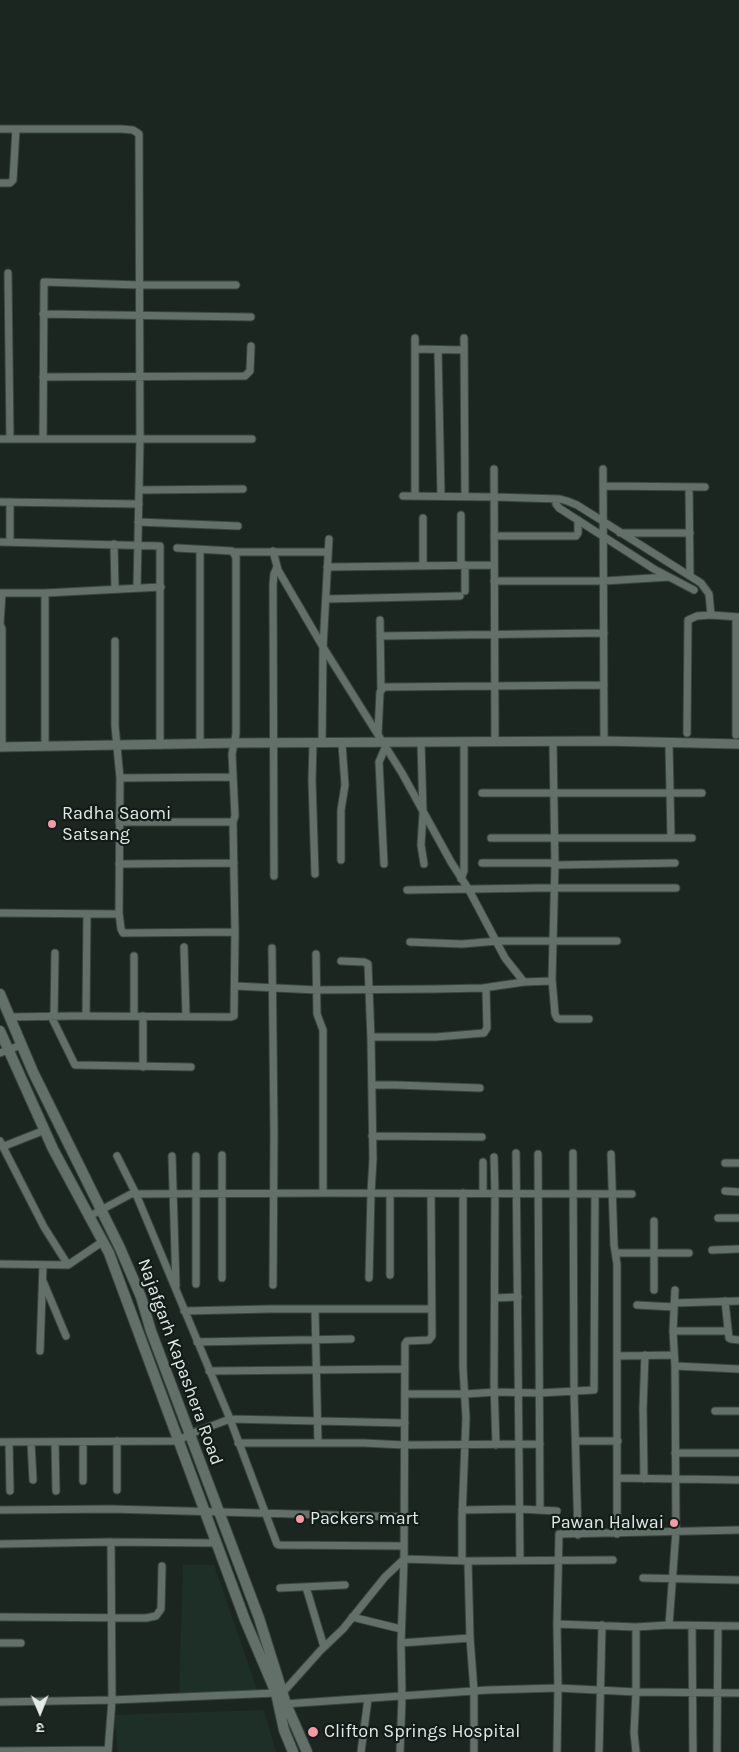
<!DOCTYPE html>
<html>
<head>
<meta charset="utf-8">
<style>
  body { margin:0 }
  #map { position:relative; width:739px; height:1752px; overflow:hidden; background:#1b2621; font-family:Karla,"Noto Sans Devanagari",sans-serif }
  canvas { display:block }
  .north { position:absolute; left:15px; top:1687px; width:50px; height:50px; -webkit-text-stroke:4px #121c18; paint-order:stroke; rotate:179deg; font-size:14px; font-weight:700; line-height:20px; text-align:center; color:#e3eae7 }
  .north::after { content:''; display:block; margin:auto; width:18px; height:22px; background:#e3eae7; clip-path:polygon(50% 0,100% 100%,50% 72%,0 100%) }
</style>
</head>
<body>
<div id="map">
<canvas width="739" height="1752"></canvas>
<div class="north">उ</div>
</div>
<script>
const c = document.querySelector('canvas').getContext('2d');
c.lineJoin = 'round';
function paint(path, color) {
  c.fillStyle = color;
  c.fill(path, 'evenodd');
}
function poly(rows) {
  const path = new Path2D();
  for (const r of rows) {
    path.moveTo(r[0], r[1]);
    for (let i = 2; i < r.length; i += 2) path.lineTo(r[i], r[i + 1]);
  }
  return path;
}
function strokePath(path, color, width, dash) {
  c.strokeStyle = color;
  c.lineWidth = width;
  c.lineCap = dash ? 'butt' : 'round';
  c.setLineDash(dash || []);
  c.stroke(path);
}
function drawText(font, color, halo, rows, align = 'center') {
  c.font = font + ' Karla,sans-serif';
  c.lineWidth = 4.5;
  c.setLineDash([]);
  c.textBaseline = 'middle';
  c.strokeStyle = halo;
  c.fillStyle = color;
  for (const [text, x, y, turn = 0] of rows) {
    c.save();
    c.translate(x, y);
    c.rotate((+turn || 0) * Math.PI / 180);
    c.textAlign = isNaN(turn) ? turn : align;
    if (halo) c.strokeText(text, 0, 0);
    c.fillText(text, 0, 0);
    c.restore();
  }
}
const built = poly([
  [183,1565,214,1565,258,1692,179,1699],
  [264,1710,276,1752,118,1752,114,1715]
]);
const minor = poly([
  [0,129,121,129,133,130,139,134,140,439,137,588],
  [0,183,10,183,13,180,16,129],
  [8,273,10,439],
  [43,314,251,317],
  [464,338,465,496],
  [415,349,464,350],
  [438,350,441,496],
  [43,377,245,376,250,371,251,346],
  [43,438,44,282,140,285,236,285],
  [0,439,252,439],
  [494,469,495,742],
  [603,469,604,741],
  [603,486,705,487],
  [689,487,690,576],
  [140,490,243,489],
  [403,496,494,497,560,499,567,501,577,505,701,583,709,594,711,615],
  [415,496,415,338],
  [556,499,556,504,559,508,654,569,694,590],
  [0,502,139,504],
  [461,515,461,565],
  [423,518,423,566],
  [138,522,238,526],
  [620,533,690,533],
  [494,536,576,536,578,533,578,520],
  [0,542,160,546,160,745],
  [10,542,10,502],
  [114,544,115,589],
  [200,551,200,744],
  [273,551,278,570,323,647,402,773,451,862,469,890,505,958,524,982],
  [234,552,328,552],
  [465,565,465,591],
  [327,567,494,565],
  [494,581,604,581,669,577],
  [0,593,45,593,161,587],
  [2,593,0,624,2,629,2,747],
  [45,593,45,746],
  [326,599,460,596],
  [736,617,736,735],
  [380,620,381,688],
  [380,636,604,633],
  [687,733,688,620,697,616,711,615,739,617],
  [378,734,380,692,384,687,604,685],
  [313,743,312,780,315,874],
  [322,743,323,647,329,539],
  [421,743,423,813,421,845,424,864],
  [553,743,555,865,552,979,555,1014,557,1018,559,1019,589,1019],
  [669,744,671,838],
  [120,778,233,777],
  [482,793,702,793],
  [119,822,233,822],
  [491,838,692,838],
  [341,860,341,810,345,785,342,744],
  [482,863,551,863,555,865,675,863],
  [119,864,234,863],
  [384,864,379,762,385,748],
  [274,876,273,584,274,574,277,567],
  [461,879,464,871,464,743],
  [407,890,539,888,676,888],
  [0,913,116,914,119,913,120,778,115,726,115,641],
  [119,913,121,929,123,933,235,932],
  [410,942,462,944,498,941,617,941],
  [184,947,186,1016],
  [272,948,274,1133,273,1285],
  [316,954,317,1014,323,1030,323,1193],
  [341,961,364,962,368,964,371,1039],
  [235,986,317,990,436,989,483,988,524,982,552,981],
  [51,1016,75,1065,191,1067],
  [54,1016,55,953],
  [86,1016,87,914],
  [134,1016,134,956],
  [143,1016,143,1067],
  [9,1017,74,1016,231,1017,234,1016,235,932,233,822,235,816,232,754,236,734,236,557,232,551,177,548],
  [0,1053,21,1045],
  [372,1085,396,1085,480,1088],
  [372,1136,482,1137],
  [0,1141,44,1227,68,1265],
  [0,1146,7,1145,45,1130],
  [516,1153,520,1560],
  [573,1153,574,1392,578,1535],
  [538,1154,540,1509],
  [611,1154,614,1245,617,1264,617,1534],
  [117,1156,136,1194,230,1419,277,1544,279,1545,404,1546],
  [172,1156,176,1286],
  [196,1156,196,1284],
  [494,1157,495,1194,494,1384,496,1445],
  [483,1162,483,1193],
  [725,1163,739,1163],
  [725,1191,739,1192],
  [88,1217,131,1194,325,1193,632,1194],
  [718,1218,739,1218],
  [712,1250,739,1249],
  [616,1253,689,1253],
  [0,1264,68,1265,102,1242],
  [390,1275,390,1194],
  [222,1278,222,1155],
  [369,1278,371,1193,373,1159,371,1039,374,1037,436,1037,484,1033,487,1028,486,988],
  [43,1281,66,1336],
  [654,1290,654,1221],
  [495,1298,518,1297],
  [725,1301,729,1338,731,1339,739,1340],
  [674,1303,739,1301],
  [637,1305,674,1307],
  [315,1309,318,1443],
  [184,1311,269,1309,431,1309],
  [673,1331,728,1331],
  [197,1342,351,1339],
  [40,1351,43,1265],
  [617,1356,674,1355],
  [675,1366,739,1369],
  [209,1371,405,1369],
  [405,1394,466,1394,496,1392,539,1393,594,1390,595,1194],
  [715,1411,739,1411],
  [576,1441,618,1441],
  [0,1442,178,1441,190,1434,230,1419,405,1423],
  [9,1442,10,1491],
  [31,1442,33,1480],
  [55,1442,56,1491],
  [238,1443,364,1443,404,1445,540,1444],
  [675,1453,739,1453],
  [618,1478,739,1480],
  [644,1479,643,1408,645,1355],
  [83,1481,83,1442],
  [117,1490,117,1441],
  [0,1510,111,1509,404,1517],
  [462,1510,519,1509,557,1511],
  [111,1542,216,1543],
  [0,1544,111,1542,112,1700,108,1752],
  [462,1561,462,1517,466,1418,463,1368,463,1193],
  [468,1561,470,1638,474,1691,474,1752],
  [643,1578,739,1580],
  [306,1587,324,1647],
  [280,1588,345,1585],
  [0,1617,146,1618,156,1616,161,1609,162,1566],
  [352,1617,401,1629],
  [557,1624,636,1627,669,1625,739,1626],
  [669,1625,676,1531,675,1366,673,1331,675,1290],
  [692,1626,693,1752],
  [636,1627,636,1692,634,1733,636,1752],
  [0,1643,21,1643],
  [401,1643,470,1638],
  [0,1702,112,1700,276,1693,286,1689,320,1651,343,1629,385,1577,404,1559,468,1561,613,1560],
  [284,1704,488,1690,558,1688,636,1692,739,1693],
  [0,1751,108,1750],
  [361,1752,368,1699],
  [400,1752,402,1697,401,1643,404,1559,405,1344,407,1341,429,1340,432,1336,431,1194],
  [557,1752,558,1688,557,1624,559,1534,739,1530],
  [599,1752,602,1625],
  [717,1752,718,1626]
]);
const tertiary = poly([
  [0,747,234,743,604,741,739,744]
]);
const secondary = poly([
  [0,994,33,1072,120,1248,141,1297,151,1331,259,1618,286,1704,307,1752],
  [0,1031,53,1149,109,1253,245,1620,276,1693,284,1730,293,1752]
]);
const markers = [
  [52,824,5,"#f49aa3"],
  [300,1519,5,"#f49aa3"],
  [674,1523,5,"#f49aa3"],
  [313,1732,6,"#f49aa3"]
];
const poiNames = [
  ["Radha Saomi",62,814],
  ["Satsang",62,835],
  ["Packers mart",310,1519],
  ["Pawan Halwai",664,1523,"right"],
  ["Clifton Springs Hospital",324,1732]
];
const streetNames = [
  ["Najafgarh Kapashera Road",180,1362,70]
];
paint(built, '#1d2f27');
strokePath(minor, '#3a4440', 9);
strokePath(tertiary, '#3a4440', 11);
strokePath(secondary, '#3a4440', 12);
strokePath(minor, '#63706a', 7);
strokePath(tertiary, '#63706a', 9);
strokePath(secondary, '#63706a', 10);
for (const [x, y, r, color] of markers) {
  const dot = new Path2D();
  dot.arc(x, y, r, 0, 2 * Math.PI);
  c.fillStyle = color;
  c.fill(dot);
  strokePath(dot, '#121c18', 2);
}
drawText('18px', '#e3eae7', '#121c18', poiNames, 'left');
drawText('18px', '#e3eae7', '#121c18', streetNames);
</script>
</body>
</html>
